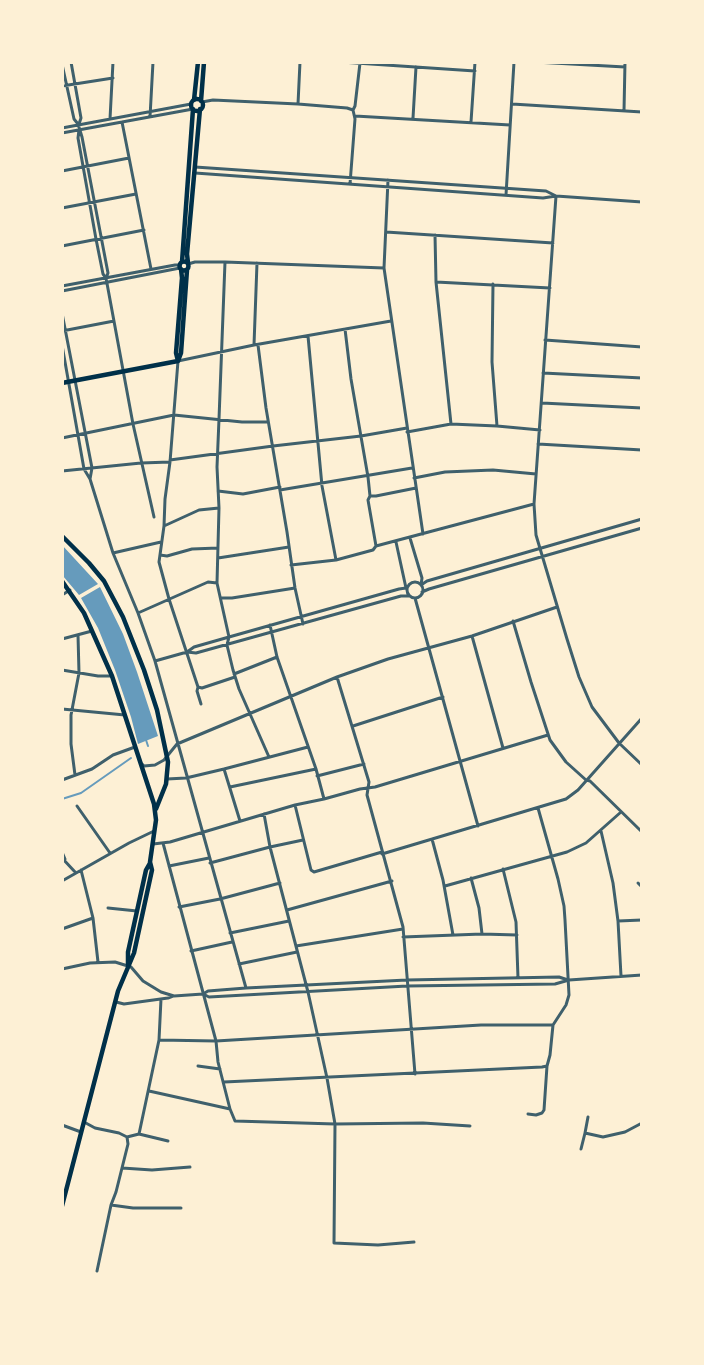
<!DOCTYPE html>
<html>
<head>
<meta charset="utf-8">
<style>
  body { margin:0 }
  #map { position:relative; width:704px; height:1365px; overflow:hidden; background:#fdf0d5; font-family:"Noto Sans",sans-serif }
  canvas { display:block }
  .frame { position:absolute; inset:0; border:64px solid #fdf0d5; pointer-events:none }
</style>
</head>
<body>
<div id="map">
<canvas width="704" height="1365"></canvas>
<div class="frame"></div>
</div>
<script>
const c = document.querySelector('canvas').getContext('2d');
c.lineJoin = 'round';
function paint(path, color) {
  c.fillStyle = color;
  c.fill(path, 'evenodd');
}
function poly(rows) {
  const path = new Path2D();
  for (const r of rows) {
    if (r.length === 3) {
      path.moveTo(r[0] + r[2], r[1]);
      path.arc(r[0], r[1], r[2], 0, 2 * Math.PI);
      continue;
    }
    path.moveTo(r[0], r[1]);
    for (let i = 2; i < r.length; i += 2) path.lineTo(r[i], r[i + 1]);
  }
  return path;
}
function strokePath(path, color, width, dash) {
  c.strokeStyle = color;
  c.lineWidth = width;
  c.lineCap = dash ? 'butt' : 'round';
  c.setLineDash(dash || []);
  c.stroke(path);
}
const water = poly([
  [62,545,98,584,79,595,63,576],
  [100,587,123,634,137,672,158,736,138,744,131,717,115,670,98,628,81,598]
]);
const stream = poly([
  [146,740,148,746],
  [62,799,81,793,131,758]
]);
const minor = poly([
  [71,62,81,118,79,124],
  [341,62,475,71],
  [535,62,625,67],
  [62,64,74,119,78,124,82,137,108,273,106,278],
  [62,86,113,78],
  [202,102,213,100,298,104,347,108,353,110],
  [298,104,300,62],
  [512,104,642,112],
  [624,111,625,62],
  [355,116,510,125],
  [150,117,153,62],
  [413,118,416,67],
  [110,119,113,62],
  [122,122,151,269],
  [471,122,475,62],
  [62,128,191,104],
  [79,130,78,138,96,239,103,274,106,278,133,424,154,517],
  [62,133,193,109],
  [195,167,546,191,556,196],
  [62,171,129,158],
  [195,173,543,198,556,196,642,202],
  [388,180,384,268,423,534],
  [350,184,355,119,353,110,355,106,360,63],
  [506,195,514,62],
  [556,196,534,504,536,535,567,639,579,677,592,707,619,743,642,765],
  [62,208,136,194],
  [386,232,553,243],
  [435,235,436,282,451,424],
  [62,246,144,230],
  [225,262,219,419,217,467,219,508,217,583,229,637,227,645,233,670,239,689,269,757],
  [188,264,195,262,225,262,384,268],
  [436,282,550,288],
  [493,284,492,362,497,426],
  [62,286,175,265,180,265],
  [62,291,180,268],
  [62,313,92,468,90,479],
  [345,329,351,379,368,477,370,496,368,500,376,546],
  [62,331,114,321],
  [308,336,322,486,336,560],
  [545,340,642,347],
  [62,345,84,469,90,479,113,553,138,613,155,661,246,988],
  [254,345,257,263],
  [258,345,266,408,287,532,295,588,303,624],
  [543,373,642,378],
  [542,403,642,408],
  [407,432,451,424,497,426,540,430],
  [62,438,174,415,242,422,268,422],
  [538,444,642,450],
  [170,460,273,446,361,436,407,428],
  [62,471,141,463,170,462],
  [414,478,445,472,493,470,536,474],
  [280,490,412,468],
  [218,491,243,494,280,487],
  [370,496,376,496,416,488],
  [164,526,199,510,219,508],
  [410,538,422,578,421,585,427,581,642,519],
  [113,553,161,542],
  [160,555,167,556,192,549,218,548],
  [218,558,289,547],
  [291,565,336,560,373,550,376,546,534,504],
  [415,590,8],
  [422,592,429,589,642,528],
  [62,595,70,590],
  [221,598,232,598,295,588],
  [415,598,478,826],
  [138,613,208,582,217,583],
  [513,621,531,682,550,740,566,762,586,780,590,781,642,832],
  [270,625,277,657,316,769,324,799],
  [472,636,503,748],
  [62,639,92,631],
  [187,652,194,647,229,637,399,589,406,588,396,542],
  [155,661,187,652,196,653,401,596,409,596],
  [62,670,98,676,112,676],
  [234,674,277,657],
  [337,677,369,782,367,795,403,927,415,1074],
  [198,687,202,688,235,677],
  [201,704,197,691,198,687,169,599,159,562,164,526,165,499,170,462,178,361,254,345,391,321],
  [62,709,125,715],
  [353,726,443,697],
  [142,764,144,766,155,765,164,760,177,744,337,677,388,659,472,636,557,607],
  [224,769,240,821],
  [75,775,71,744,71,715,79,673,78,635],
  [317,776,364,764],
  [167,779,186,778,224,769,308,747],
  [62,780,92,769,113,755,135,747],
  [230,787,316,769],
  [295,805,311,870,314,872,382,852],
  [77,806,110,853],
  [538,808,558,879,564,906,565,920,569,995,566,1005,553,1025],
  [264,814,270,847,308,992,327,1078,335,1124,334,1243,378,1245,414,1242],
  [601,831,613,883,618,921,621,976],
  [432,839,443,880,453,935],
  [163,843,216,1041,218,1062,230,1109,235,1121,335,1124,423,1123,470,1126],
  [153,844,170,842,295,805,324,799,360,789,375,787,548,735],
  [62,852,65,859],
  [382,854,566,799,578,790,642,718],
  [62,858,76,873],
  [210,863,270,847,303,840],
  [169,866,209,858],
  [503,869,516,922,518,978],
  [81,870,93,918,98,962],
  [62,881,129,843,154,831],
  [638,883,642,887],
  [445,886,567,852,586,843,621,812],
  [179,907,220,899,280,883],
  [108,908,137,911],
  [287,910,392,881],
  [618,921,642,920],
  [62,929,93,918],
  [230,933,289,921],
  [482,934,517,935],
  [403,937,482,934,479,908,471,878],
  [296,946,403,929],
  [191,951,232,942],
  [239,964,297,952],
  [62,969,90,963,115,962,131,967,143,981,161,992,174,996,203,994,209,997,407,986,555,984,569,980,642,975],
  [203,994,208,991,246,988,407,980,559,977,568,980],
  [116,1002,124,1004,168,998,173,996],
  [159,1040,216,1041,481,1025,553,1025,550,1055,547,1066,542,1067,224,1082],
  [198,1066,220,1069],
  [149,1091,230,1109],
  [528,1114,536,1115,542,1113,544,1110,547,1066],
  [588,1117,585,1133,603,1137,625,1132,642,1123],
  [84,1122,95,1128,119,1133,127,1137,139,1134,168,1141],
  [62,1125,81,1132],
  [139,1134,159,1040,161,999],
  [581,1149,585,1133],
  [122,1168,152,1170,190,1167],
  [111,1205,133,1208,181,1208],
  [97,1271,111,1205,116,1192,128,1144,127,1137]
]);
const secondary = poly([
  [197,105,6],
  [194,100,198,62],
  [201,101,204,62],
  [184,266,4.5],
  [182,262,193,109],
  [188,263,187,254,200,109],
  [178,361,176,353,182,278,181,269],
  [178,361,181,353,187,270],
  [62,383,178,361],
  [62,536,89,563,104,581,123,617,144,670,157,710,168,762,166,784,156,809],
  [62,581,84,613,112,676,154,804,156,820,150,862,152,870,134,953,118,991,62,1206],
  [128,965,128,952,146,870,150,863]
]);
paint(water, '#669bbc');
strokePath(stream, '#669bbc', 2);
strokePath(minor, '#3f606c', 3);
strokePath(secondary, '#003049', 4.5);
</script>
</body>
</html>
